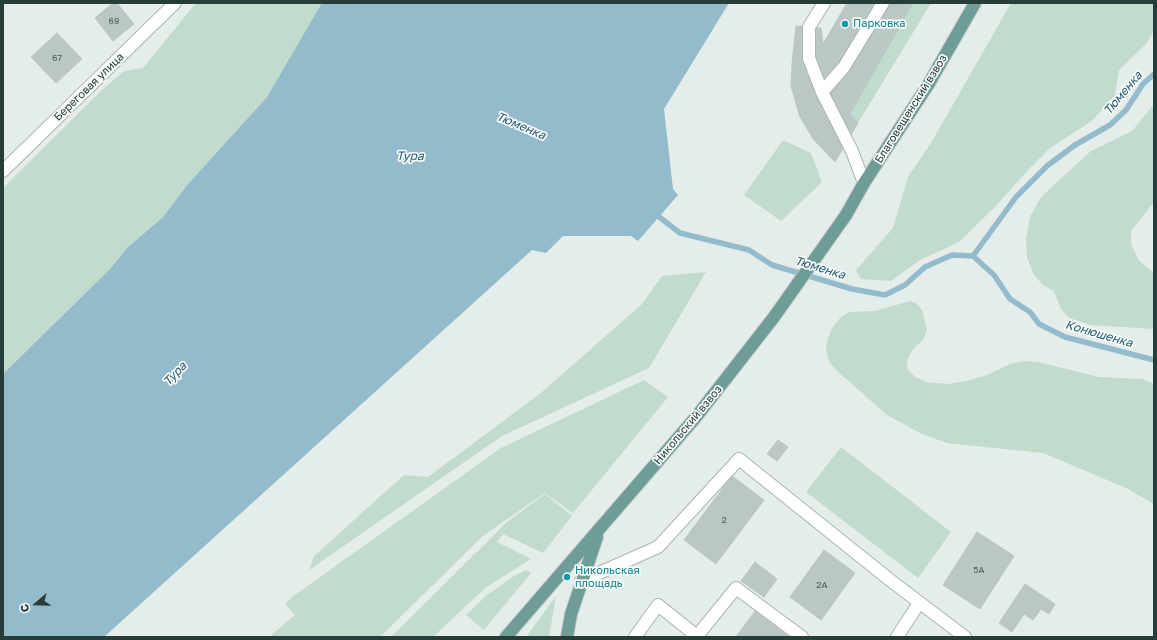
<!DOCTYPE html>
<html>
<head>
<meta charset="utf-8">
<style>
  body { margin:0 }
  #map { position:relative; width:1157px; height:640px; overflow:hidden; background:#e5edea; font-family:"Golos Text",sans-serif }
  canvas { display:block }
  .frame { position:absolute; inset:0; border:4px solid #263d3a; pointer-events:none }
  .north { position:absolute; left:16px; top:584px; width:40px; height:40px; -webkit-text-stroke:3px #f5f9f8; paint-order:stroke; rotate:250deg; font-size:11px; font-weight:700; line-height:16px; text-align:center; color:#263d3a }
  .north::after { content:''; display:block; margin:auto; width:14px; height:18px; background:#263d3a; clip-path:polygon(50% 0,100% 100%,50% 72%,0 100%) }
</style>
</head>
<body>
<div id="map">
<canvas width="1157" height="640"></canvas>
<div class="frame"></div>
<div class="north">С</div>
</div>
<script>
const c = document.querySelector('canvas').getContext('2d');
c.lineJoin = 'round';
function paint(path, color) {
  c.fillStyle = color;
  c.fill(path, 'evenodd');
}
function poly(rows) {
  const path = new Path2D();
  for (const r of rows) {
    path.moveTo(r[0], r[1]);
    for (let i = 2; i < r.length; i += 2) path.lineTo(r[i], r[i + 1]);
  }
  return path;
}
function strokePath(path, color, width, dash) {
  c.strokeStyle = color;
  c.lineWidth = width;
  c.lineCap = dash ? 'butt' : 'round';
  c.setLineDash(dash || []);
  c.stroke(path);
}
function drawText(font, color, halo, rows, align = 'center') {
  c.font = font + ' "Golos Text",sans-serif';
  c.lineWidth = 3.5;
  c.setLineDash([]);
  c.textBaseline = 'middle';
  c.strokeStyle = halo;
  c.fillStyle = color;
  for (const [text, x, y, turn = 0] of rows) {
    c.save();
    c.translate(x, y);
    c.rotate((+turn || 0) * Math.PI / 180);
    c.textAlign = isNaN(turn) ? turn : align;
    if (halo) c.strokeText(text, 0, 0);
    c.fillText(text, 0, 0);
    c.restore();
  }
}
const green = poly([
  [196,3,323,3,267,97,188,184,163,217,128,247,110,269,3,374,3,188,103,89,124,71,143,68],
  [913,3,931,3,858,123,850,114],
  [1011,3,1154,3,1154,31,1146,44,1119,70,1115,95,1092,121,1050,148,1028,170,993,209,959,242,920,260,891,281,861,279,856,270,893,228,908,177,931,143],
  [1154,104,1154,202,1131,231,1131,244,1139,261,1154,273,1154,329,1091,325,1069,318,1061,309,1054,291,1043,285,1034,275,1027,257,1026,239,1030,217,1041,197,1070,170,1091,151,1132,131],
  [783,140,811,153,822,182,781,221,744,195],
  [706,272,649,368,502,436,309,570,314,556,404,475,428,477,542,392,642,304,662,276],
  [910,301,917,304,922,310,927,330,923,340,914,348,908,358,907,369,915,377,926,382,948,384,966,381,987,375,1010,364,1023,361,1038,362,1099,377,1143,379,1154,384,1154,504,1126,488,1043,453,947,443,922,434,887,415,835,369,829,361,826,350,827,341,832,328,840,318,849,312,875,311],
  [644,380,668,397,573,513,545,493,484,535,380,637,269,637,295,615,285,604,292,597,501,448],
  [841,447,951,532,918,578,806,492],
  [545,494,572,516,543,553,503,534,497,542,531,559,485,588,433,637,391,637,507,522],
  [526,570,531,573,484,630,466,615,486,596,514,576],
  [556,596,549,637,526,637]
]);
const water = poly([
  [322,3,729,3,664,109,673,189,678,195,638,241,631,236,563,236,546,253,532,250,104,637,3,637,3,374,110,269,128,247,163,217,188,184,267,97]
]);
const stream = poly([
  [654,213,680,233,749,250,772,265,852,289,885,295,905,285,925,267,952,255,973,256,1016,197,1047,166,1075,145,1110,125,1126,110,1143,84,1154,74],
  [973,256,994,275,1010,299,1030,312,1039,324,1065,337,1154,360]
]);
const building = poly([
  [113,3,117,3,134,24,113,41,95,18,113,3],
  [847,3,913,3,850,114,858,123,835,162,814,140,800,117,791,86,792,64,796,26,821,28,823,44,847,3],
  [57,33,82,59,56,83,31,57,57,33],
  [778,440,788,447,777,461,767,454,778,440],
  [732,476,764,500,716,564,684,540,732,476],
  [977,532,1014,556,980,609,943,585,977,532],
  [824,550,855,573,821,620,790,597,824,550],
  [755,562,777,579,764,597,741,581,755,562],
  [1025,584,1055,604,1049,614,1041,609,1033,620,1024,614,1012,632,999,623,1025,584],
  [755,611,789,637,736,637,755,611]
]);
const minor = poly([
  [824,3,809,27,809,58,822,92,852,151,864,183],
  [822,92,844,67,883,3],
  [3,171,175,3],
  [581,581,658,547,739,459,890,580,965,637],
  [697,636,736,588,802,637],
  [635,637,658,605,698,637],
  [897,637,919,603]
]);
const major = poly([
  [506,637,696,417,774,317,846,215,864,183,928,85,975,3],
  [567,637,571,614,597,537]
]);
const markers = [
  [845,24,4,"#0f9aa8"],
  [567,577,4,"#0f9aa8"]
];
const numberNames = [
  ["69",114,21],
  ["67",57,58],
  ["2",724,520],
  ["5А",979,570],
  ["2А",822,585]
];
const cultureNames = [
  ["Парковка",853,24],
  ["Никольская",575,571],
  ["площадь",575,584]
];
const streetNames = [
  ["Береговая улица",89,87,-44],
  ["Благовещенский взвоз",911,109,-58],
  ["Никольский взвоз",688,425,-50]
];
const waterNames = [
  ["Тюменка",1123,93,-50],
  ["Тюменка",521,126,23],
  ["Тура",410,156],
  ["Тюменка",820,268,17],
  ["Конюшенка",1099,334,16],
  ["Тура",175,374,-47]
];
paint(green, '#c1dbcc');
paint(water, '#93bbcb');
strokePath(stream, '#93bbcb', 5.5);
paint(building, '#bbc7c4');
strokePath(building, '#b8c6c2', 1);
strokePath(minor, '#a8b5b2', 14);
strokePath(major, '#c2c9c8', 14);
strokePath(minor, '#fff', 12);
strokePath(major, '#6e9d98', 12);
for (const [x, y, r, color] of markers) {
  const dot = new Path2D();
  dot.arc(x, y, r, 0, 2 * Math.PI);
  c.fillStyle = color;
  c.fill(dot);
  strokePath(dot, '#f5f9f8', 1.5);
}
drawText('9px', '#4b605c', null, numberNames);
drawText('11px', '#0d838f', '#f5f9f8', cultureNames, 'left');
drawText('11px', '#263d3a', '#f5f9f8', streetNames);
drawText('italic 12px', '#265b73', '#f5f9f8', waterNames);
</script>
</body>
</html>
